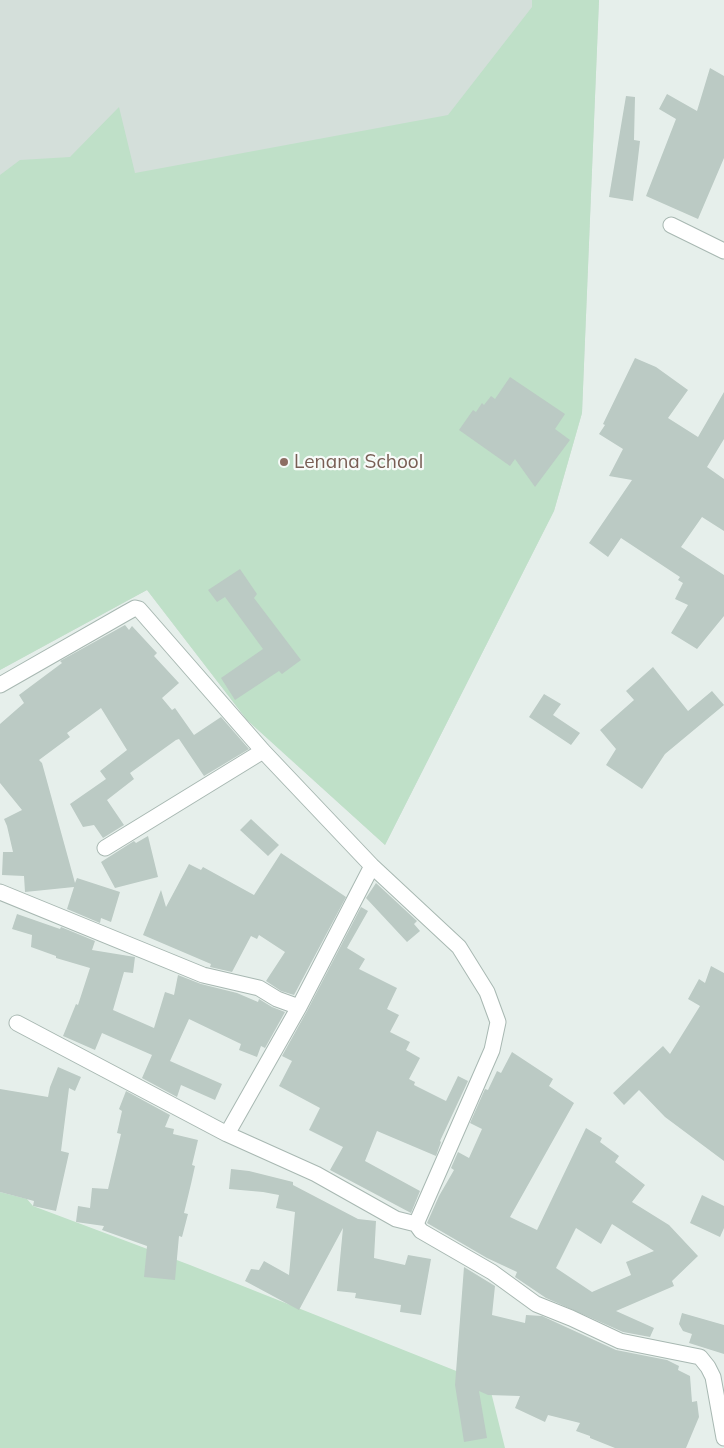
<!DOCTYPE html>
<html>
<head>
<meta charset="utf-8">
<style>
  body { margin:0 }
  canvas { display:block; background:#e6efeb }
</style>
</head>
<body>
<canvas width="724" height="1448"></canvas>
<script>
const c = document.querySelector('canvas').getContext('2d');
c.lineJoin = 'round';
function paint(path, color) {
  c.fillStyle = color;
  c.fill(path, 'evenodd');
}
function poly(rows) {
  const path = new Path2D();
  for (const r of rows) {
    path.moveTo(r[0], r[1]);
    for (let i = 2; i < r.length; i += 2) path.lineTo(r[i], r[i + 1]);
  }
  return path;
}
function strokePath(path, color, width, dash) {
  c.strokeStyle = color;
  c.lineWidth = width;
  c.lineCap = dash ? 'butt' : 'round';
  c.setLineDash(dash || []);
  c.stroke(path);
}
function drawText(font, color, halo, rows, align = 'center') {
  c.font = font + ' Mulish,sans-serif';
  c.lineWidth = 4.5;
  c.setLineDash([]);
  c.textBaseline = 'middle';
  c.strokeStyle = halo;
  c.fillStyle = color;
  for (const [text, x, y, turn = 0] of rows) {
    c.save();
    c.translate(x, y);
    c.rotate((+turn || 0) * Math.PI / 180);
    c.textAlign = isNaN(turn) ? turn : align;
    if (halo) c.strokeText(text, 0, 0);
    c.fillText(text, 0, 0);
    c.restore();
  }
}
const built = poly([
  [0,0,599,0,582,413,554,511,385,845,247,720,147,590,0,670]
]);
const green = poly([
  [532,0,599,0,582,413,554,511,385,845,247,720,147,590,0,670,0,175,20,160,70,157,119,107,135,173,448,115,532,7],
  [0,1192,27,1199,33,1206,190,1265,489,1384,505,1448,0,1448]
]);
const building = poly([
  [710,68,724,76,724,158,698,219,646,196,676,119,659,109,667,94,697,111],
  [626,96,635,97,634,140,640,141,633,201,609,197],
  [635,358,656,367,688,390,668,418,698,437,724,392,724,439,707,467,724,479,724,531,702,517,681,547,724,575,724,616,697,649,671,633,688,605,675,599,683,583,678,580,680,577,621,538,608,557,589,543,632,480,609,476,623,449,599,434,605,425,603,424],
  [510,377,565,414,555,429,570,440,535,487,515,459,510,466,459,430,473,410,476,412,482,403,484,405,491,396,495,399],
  [240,569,257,594,254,598,301,660,282,674,279,671,235,700,221,678,263,649,225,597,217,602,208,590],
  [125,625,129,630,132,626,157,653,154,656,179,683,162,698,172,710,175,708,194,735,221,717,249,749,204,776,179,739,176,740,130,773,134,779,107,800,124,825,103,838,94,825,83,827,70,804,106,779,100,771,127,750,101,708,67,733,70,737,39,760,42,763,75,883,77,878,120,892,111,922,101,918,100,923,67,909,74,887,25,892,24,876,2,875,3,852,13,852,7,826,4,819,22,810,0,783,0,724,24,703,19,695,62,663,60,661],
  [653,667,688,711,712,691,724,705,665,754,642,789,606,765,616,749,600,730,634,700,626,691],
  [544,694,561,704,553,715,580,733,571,745,529,717],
  [251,819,279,845,268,856,240,830],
  [148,836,158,877,115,888,101,862,134,841,136,843],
  [281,853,346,897,294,995,281,991,266,981,285,952,259,935,257,939,251,936,232,972,210,967,211,964,143,935,161,890,166,907,189,864,201,870,203,867,254,895],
  [376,883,417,921,414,924,420,931,407,942,366,898],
  [361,907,368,911,347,948,365,959,359,969,397,988,387,1009,399,1015,390,1032,410,1042,406,1050,420,1058,409,1079,415,1082,414,1085,446,1101,458,1076,468,1081,440,1141,441,1142,436,1156,377,1131,365,1161,420,1191,411,1213,330,1170,343,1147,309,1130,320,1108,279,1086,292,1061,282,1056,307,1011],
  [17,914,60,929,61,927,95,941,92,950,135,957,133,973,124,972,113,1010,154,1028,165,992,174,995,178,975,201,984,237,993,258,1002,259,999,272,1007,285,1012,265,1048,261,1046,257,1057,239,1050,241,1044,189,1019,170,1061,222,1084,215,1100,181,1085,177,1097,142,1078,152,1055,102,1033,95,1050,63,1036,76,1004,78,1005,90,968,56,958,56,956,31,947,32,935,12,929],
  [711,966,724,973,724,1161,665,1117,639,1090,624,1105,613,1093,663,1046,670,1054,700,1006,688,999,699,979,705,983],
  [512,1052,553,1079,549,1086,574,1103,510,1217,537,1230,586,1128,602,1138,600,1142,619,1156,615,1162,645,1185,632,1202,669,1225,698,1256,672,1281,674,1286,616,1311,654,1328,650,1337,623,1332,546,1298,515,1277,517,1272,487,1258,427,1223,439,1196,454,1170,451,1168,458,1152,469,1158,482,1129,470,1123,485,1089,488,1090,497,1071,501,1073],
  [612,1224,654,1251,626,1262,631,1275,592,1292,556,1268,576,1228,601,1244],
  [58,1067,81,1077,75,1091,69,1088,61,1151,69,1153,56,1211,33,1206,34,1201,0,1192,0,1089,48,1097,50,1087],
  [126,1091,170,1115,165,1127,174,1129,173,1134,198,1140,192,1165,195,1166,191,1184,184,1213,188,1214,182,1237,179,1236,175,1280,144,1277,147,1246,102,1230,104,1226,76,1222,78,1206,90,1208,92,1188,108,1189,121,1134,117,1133,122,1111,119,1109],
  [231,1169,249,1171,293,1182,293,1185,358,1219,376,1221,374,1258,405,1265,408,1255,431,1259,421,1315,400,1312,401,1305,355,1298,356,1293,337,1291,343,1228,299,1310,245,1281,251,1269,259,1270,264,1261,289,1275,295,1212,276,1208,279,1195,263,1192,229,1189],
  [702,1195,724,1206,724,1228,720,1237,690,1223],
  [464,1267,495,1286,492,1315,525,1323,526,1315,542,1316,616,1350,667,1360,679,1366,678,1370,690,1376,692,1402,697,1401,699,1417,686,1448,615,1448,590,1438,590,1436,576,1431,580,1423,548,1415,545,1422,515,1408,520,1396,488,1395,479,1391,487,1438,464,1442,455,1385],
  [682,1313,724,1325,724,1354,689,1343,692,1334,683,1331,679,1324]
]);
const minor = poly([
  [671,225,724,251],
  [0,685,126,613,135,608,139,609,263,751,372,866,459,947,487,992,498,1022,492,1050,416,1224],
  [105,848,263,751],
  [0,892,203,975,259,988,277,999,299,1007],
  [17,1023,227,1134,316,1174,396,1219,416,1224,421,1231,492,1272,536,1304,571,1318,620,1341,700,1357,708,1367,713,1377,724,1438],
  [227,1134,299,1007,372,866]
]);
const markers = [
  [284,462,5,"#8d6e63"]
];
const educationNames = [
  ["Lenana School",294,462]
];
paint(built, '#d4dfda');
paint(green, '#bfe0c8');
paint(building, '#bbcac4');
strokePath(minor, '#a8b8b2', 17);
strokePath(minor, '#fff', 15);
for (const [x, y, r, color] of markers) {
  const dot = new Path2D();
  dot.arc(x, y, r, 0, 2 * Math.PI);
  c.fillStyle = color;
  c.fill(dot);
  strokePath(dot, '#f7fbf9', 2);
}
drawText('19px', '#785e54', '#f7fbf9', educationNames, 'left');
</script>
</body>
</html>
